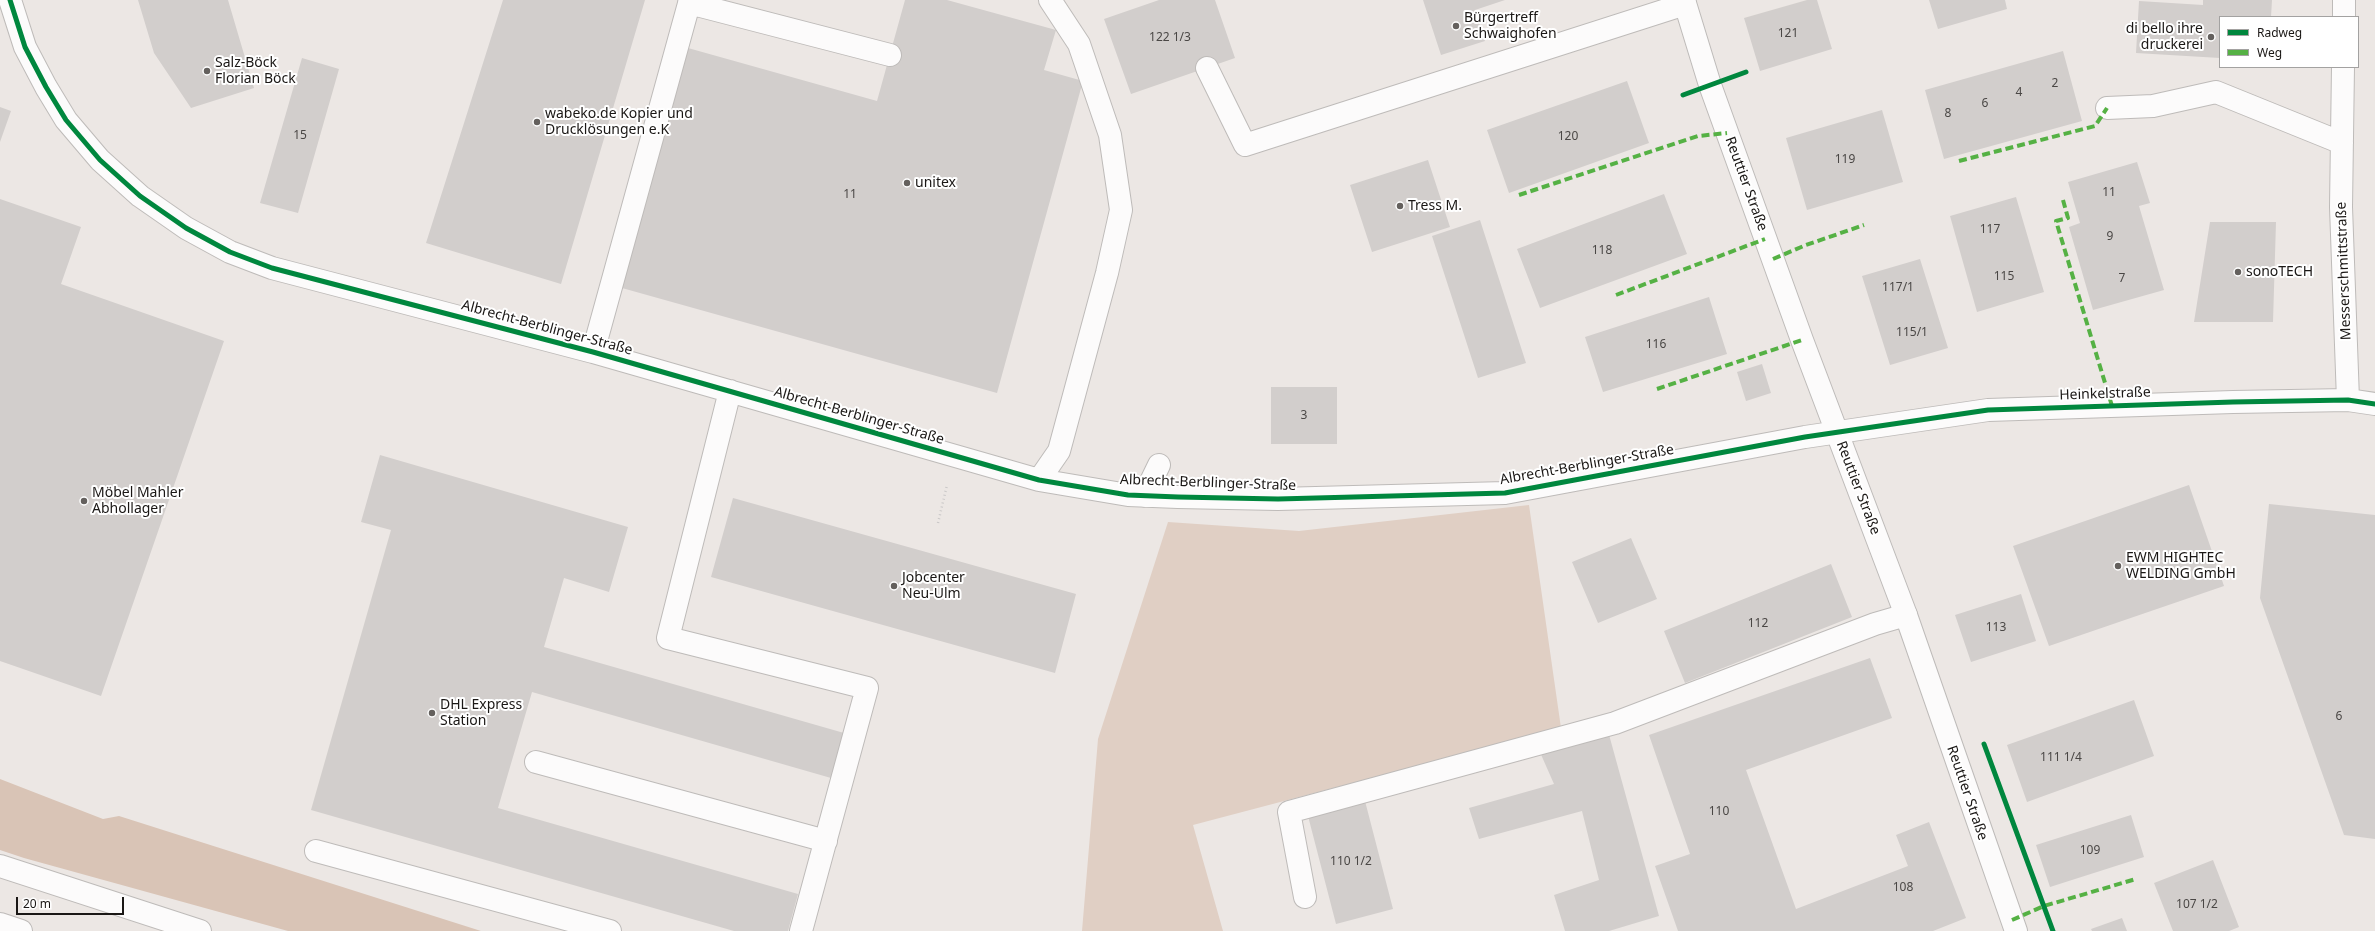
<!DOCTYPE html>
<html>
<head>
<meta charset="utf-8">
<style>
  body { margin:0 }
  #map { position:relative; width:2375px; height:931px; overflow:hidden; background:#ece7e4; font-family:"Noto Sans",sans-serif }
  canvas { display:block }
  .legend { position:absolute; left:2219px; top:16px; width:140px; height:52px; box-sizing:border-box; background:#fff; border:1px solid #a3a2a1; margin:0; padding:5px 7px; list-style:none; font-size:12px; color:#1a1715 }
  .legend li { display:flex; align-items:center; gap:8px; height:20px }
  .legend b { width:20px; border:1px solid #a3a2a1 }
  .scale { position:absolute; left:16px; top:897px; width:108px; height:18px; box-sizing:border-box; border:2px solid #1a1715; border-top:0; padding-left:5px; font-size:12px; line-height:14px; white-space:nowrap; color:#1a1715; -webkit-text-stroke:3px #fff; paint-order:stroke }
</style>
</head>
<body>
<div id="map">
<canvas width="2375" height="931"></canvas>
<ul class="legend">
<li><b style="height:5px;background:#00873e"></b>Radweg</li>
<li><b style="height:5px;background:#55b144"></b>Weg</li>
</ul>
<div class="scale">20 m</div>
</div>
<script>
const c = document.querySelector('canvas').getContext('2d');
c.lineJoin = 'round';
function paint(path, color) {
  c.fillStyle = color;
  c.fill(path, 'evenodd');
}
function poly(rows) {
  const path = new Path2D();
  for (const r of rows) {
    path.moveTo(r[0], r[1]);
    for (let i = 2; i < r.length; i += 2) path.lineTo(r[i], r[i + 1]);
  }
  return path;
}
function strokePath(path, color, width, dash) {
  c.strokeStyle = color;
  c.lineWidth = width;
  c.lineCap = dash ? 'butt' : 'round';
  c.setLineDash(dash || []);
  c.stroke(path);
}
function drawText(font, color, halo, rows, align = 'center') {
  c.font = font + ' "Noto Sans",sans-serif';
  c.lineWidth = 4;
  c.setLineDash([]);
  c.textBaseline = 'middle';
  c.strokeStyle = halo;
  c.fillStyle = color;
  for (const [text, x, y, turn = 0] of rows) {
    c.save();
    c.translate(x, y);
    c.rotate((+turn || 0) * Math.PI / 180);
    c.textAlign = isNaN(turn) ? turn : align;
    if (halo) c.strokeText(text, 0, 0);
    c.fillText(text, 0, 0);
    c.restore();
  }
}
const green = poly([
  [1529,505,1561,728,1193,825,1223,931,1082,931,1098,739,1168,522,1299,531]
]);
const forest = poly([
  [0,779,103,819,119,816,481,931,288,931,24,858,0,850]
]);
const building = poly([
  [138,0,228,0,254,88,191,108,154,53],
  [503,0,645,0,561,284,426,243],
  [905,0,947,0,1056,30,1044,70,1083,81,997,393,622,288,688,48,877,101],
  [1159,0,1215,0,1235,58,1131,94,1104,19],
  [1423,0,1505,0,1475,10,1485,41,1441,55],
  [1807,0,1817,0,1832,49,1760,71,1744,18],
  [1929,0,2005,0,2007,9,1938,29],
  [2203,0,2272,0,2271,17,2220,17,2220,58,2136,53,2139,1,2203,5],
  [2063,51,2082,121,1944,159,1925,90],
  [302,58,339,69,298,213,260,203],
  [1627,81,1649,143,1509,193,1487,130],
  [0,107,11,111,0,142],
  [1882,110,1903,182,1807,210,1786,138],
  [1428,160,1450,227,1372,252,1350,185],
  [2137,162,2150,203,2139,206,2164,290,2093,310,2069,227,2080,223,2068,182],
  [1664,194,1687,254,1540,308,1517,249],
  [2016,197,2044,292,1977,312,1950,216],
  [0,199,81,227,61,284,224,341,101,696,0,661],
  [1480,220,1526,363,1478,378,1432,236],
  [2210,222,2276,222,2273,322,2194,322],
  [1920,259,1948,348,1890,365,1862,276],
  [1709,297,1727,354,1603,392,1585,337],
  [1762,364,1771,393,1746,401,1737,372],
  [1271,387,1337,387,1337,444,1271,444],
  [380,455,628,527,609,592,564,578,544,647,844,733,831,778,532,692,498,808,798,894,788,931,734,931,311,810,391,530,361,522],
  [2189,485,2224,586,2049,646,2013,546],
  [733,498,1076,594,1055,673,711,577],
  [2269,504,2375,515,2375,839,2344,835,2260,598],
  [1631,538,1657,599,1598,623,1572,562],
  [1831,564,1852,617,1685,683,1664,631],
  [2021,594,2036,641,1971,662,1955,615],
  [1870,658,1892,718,1746,770,1796,909,1908,866,1896,835,1929,822,1966,918,1933,931,1678,931,1655,866,1690,854,1649,735],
  [2134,700,2154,756,2027,802,2007,745],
  [1608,731,1659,916,1609,931,1565,931,1554,895,1599,880,1582,811,1479,839,1469,808,1554,784,1539,750],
  [1365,801,1393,909,1336,924,1308,816],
  [2131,815,2144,857,2050,887,2036,845],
  [2213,860,2239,927,2229,931,2173,931,2154,883],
  [2122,918,2127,931,2092,931,2091,929]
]);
const path = poly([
  [938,523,947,485]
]);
const minor = poly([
  [10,0,25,47,46,87,66,120,100,160,140,196,186,228,230,252,272,268,593,352,1039,480,1128,495,1178,497,1278,499,1505,493,1805,437,1988,410,2233,402,2348,400,2375,404],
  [689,3,890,55],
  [2344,17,2344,0],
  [2343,67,2341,207,2348,400],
  [1207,68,1245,145,1685,4],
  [2107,108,2153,106,2216,92,2342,143],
  [593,352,690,0],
  [730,391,668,638,867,688,801,931],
  [1039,480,1059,451,1107,273,1121,210,1110,135,1079,44,1050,0],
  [1144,496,1159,465],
  [536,762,826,841],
  [316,851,610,931],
  [1305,897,1289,812,1615,723,1875,624,1906,615]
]);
const major = poly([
  [1684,0,1710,85,1802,340,1906,615,2016,931]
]);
const highway = poly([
  [0,866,200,931],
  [0,924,21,931]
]);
const quiet = poly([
  [1959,161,2095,126,2107,108],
  [1519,195,1698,136,1727,133],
  [2063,200,2068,218,2056,221,2112,406],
  [1773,259,1806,245,1864,225],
  [1616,295,1765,239],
  [1657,389,1802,340],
  [2012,920,2044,906,2136,879]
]);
const cycleway = poly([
  [10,0,25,47,46,87,66,120,100,160,140,196,186,228,230,252,272,268,593,352,1039,480,1128,495,1178,497,1278,499,1505,493,1805,437,1988,410,2233,402,2348,400,2375,404],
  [1683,95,1746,72],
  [1984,744,2053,931]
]);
const markers = [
  [1456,26,4,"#64605d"],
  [2211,37,4,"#64605d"],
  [207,71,4,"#64605d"],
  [537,122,4,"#64605d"],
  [907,183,4,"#64605d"],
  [1400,206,4,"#64605d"],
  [2238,272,4,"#64605d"],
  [84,501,4,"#64605d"],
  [2118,566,4,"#64605d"],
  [894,586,4,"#64605d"],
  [432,713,4,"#64605d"]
];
const numberNames = [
  ["121",1788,34],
  ["122 1/3",1170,38],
  ["2",2055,84],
  ["4",2019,93],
  ["6",1985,104],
  ["8",1948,114],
  ["15",300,136],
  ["120",1568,137],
  ["119",1845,160],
  ["11",2109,193],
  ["11",850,195],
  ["117",1990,230],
  ["9",2110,237],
  ["118",1602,251],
  ["115",2004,277],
  ["7",2122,279],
  ["117/1",1898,288],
  ["115/1",1912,333],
  ["116",1656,345],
  ["3",1304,416],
  ["112",1758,624],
  ["113",1996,628],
  ["6",2339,717],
  ["111 1/4",2061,758],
  ["110",1719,812],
  ["109",2090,851],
  ["110 1/2",1351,862],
  ["108",1903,888],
  ["107 1/2",2197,905]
];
const poiNames = [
  ["Bürgertreff",1464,18],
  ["Schwaighofen",1464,34],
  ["di bello ihre",2203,29,"right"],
  ["druckerei",2203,45,"right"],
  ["Salz-Böck",215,63],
  ["Florian Böck",215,79],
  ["wabeko.de Kopier und",545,114],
  ["Drucklösungen e.K",545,130],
  ["unitex",915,183],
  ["Tress M.",1408,206],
  ["sonoTECH",2246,272],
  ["Möbel Mahler",92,493],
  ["Abhollager",92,509],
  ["EWM HIGHTEC",2126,558],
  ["WELDING GmbH",2126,574],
  ["Jobcenter",902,578],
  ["Neu-Ulm",902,594],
  ["DHL Express",440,705],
  ["Station",440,721]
];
const streetNames = [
  ["Reuttier Straße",1746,184,70],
  ["Messerschmittstraße",2344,271,-92],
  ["Albrecht-Berblinger-Straße",547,328,15],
  ["Heinkelstraße",2105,394,-2],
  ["Albrecht-Berblinger-Straße",859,416,16],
  ["Albrecht-Berblinger-Straße",1587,465,-10],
  ["Albrecht-Berblinger-Straße",1208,483,2],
  ["Reuttier Straße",1858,488,69],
  ["Reuttier Straße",1967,793,71]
];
paint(green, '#e0cfc4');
paint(forest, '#d9c4b6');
paint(building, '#d2cecc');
strokePath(minor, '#bebbb9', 24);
strokePath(major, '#bebbb9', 24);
strokePath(highway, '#bebbb9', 24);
strokePath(path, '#cac8c8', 2.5, [1, 3]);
strokePath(minor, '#fcfbfb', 22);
strokePath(major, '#fcfbfb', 22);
strokePath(highway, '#fcfbfb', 22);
strokePath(quiet, '#55b144', 4, [8, 4]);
strokePath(cycleway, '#00873e', 5);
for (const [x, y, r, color] of markers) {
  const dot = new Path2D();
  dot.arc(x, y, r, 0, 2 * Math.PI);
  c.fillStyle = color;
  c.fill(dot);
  strokePath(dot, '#fff', 1.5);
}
drawText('12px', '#4a4745', null, numberNames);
drawText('14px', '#1a1715', '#fff', poiNames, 'left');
drawText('14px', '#1a1715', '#fff', streetNames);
</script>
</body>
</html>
